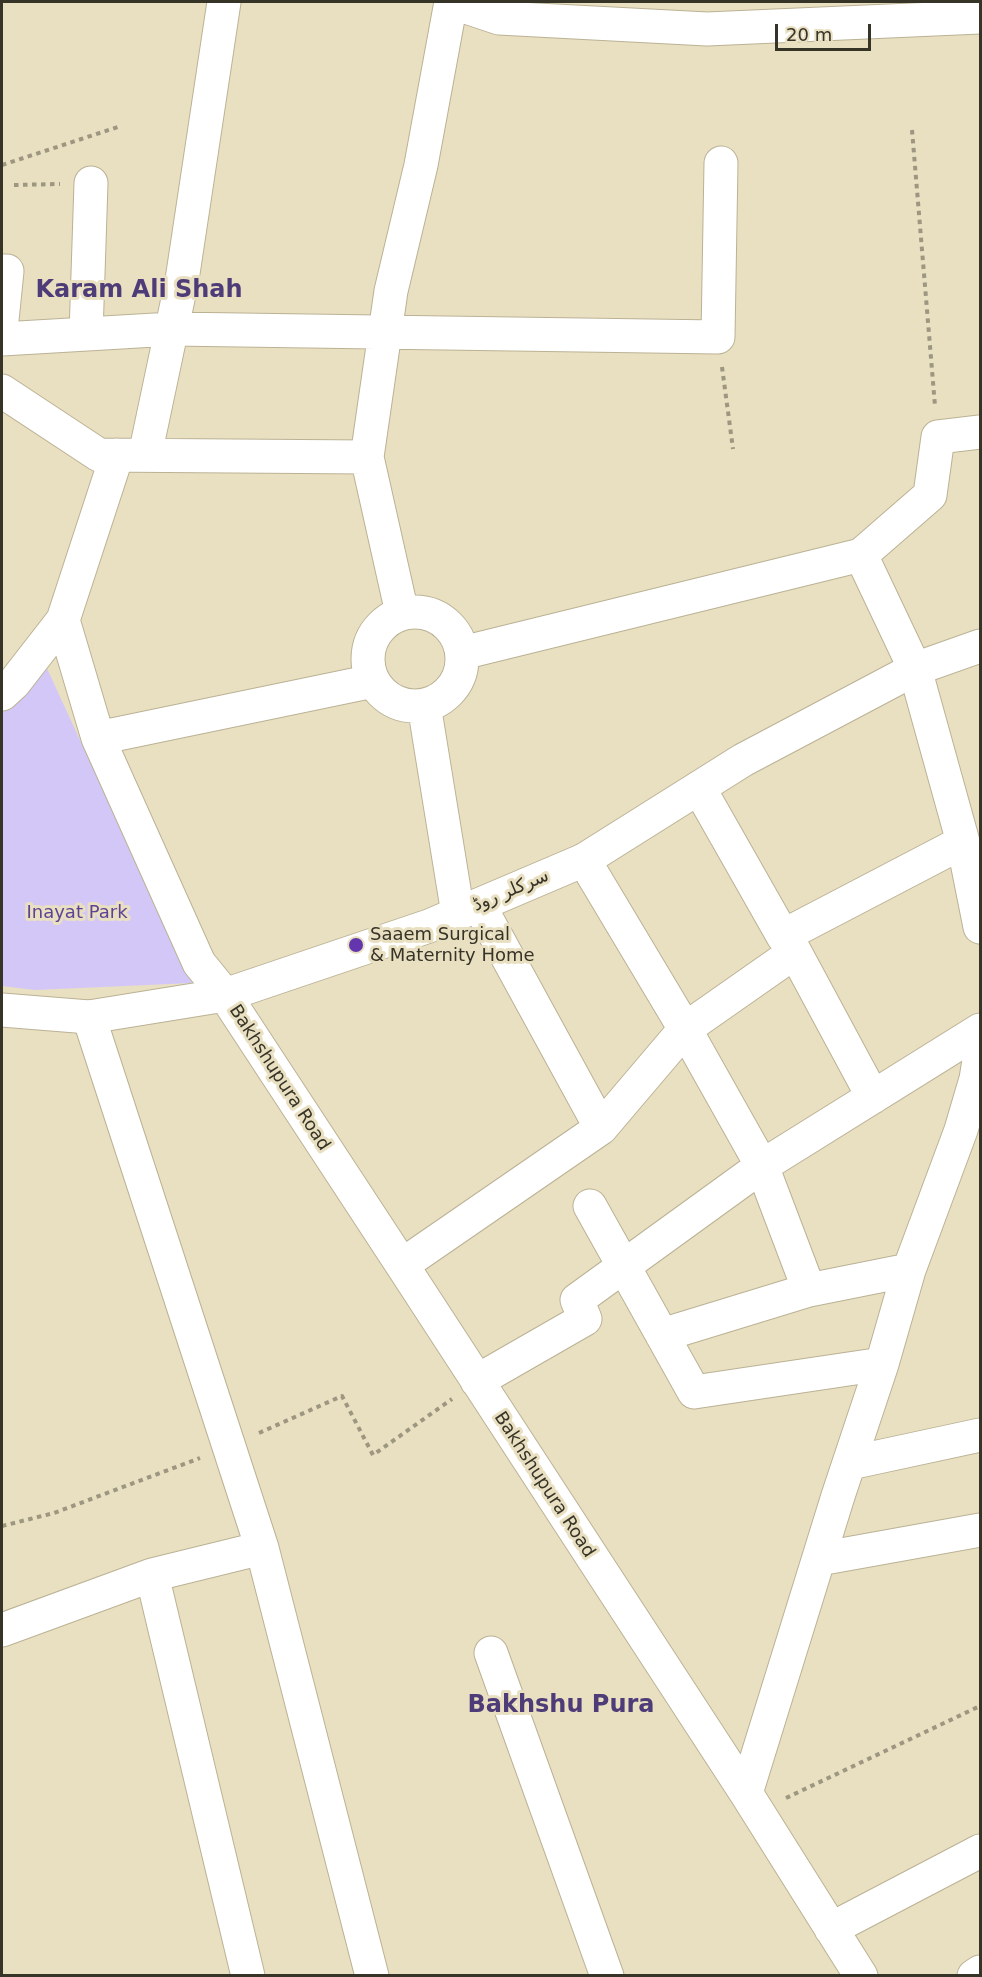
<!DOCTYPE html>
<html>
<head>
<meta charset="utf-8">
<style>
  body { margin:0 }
  #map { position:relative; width:982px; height:1977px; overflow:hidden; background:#e9dfc1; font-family:"DejaVu Sans",sans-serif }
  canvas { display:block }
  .frame { position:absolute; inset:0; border:3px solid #363327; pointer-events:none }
  .scale { position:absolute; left:775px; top:24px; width:96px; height:27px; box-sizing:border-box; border:3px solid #363327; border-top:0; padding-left:8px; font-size:18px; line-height:21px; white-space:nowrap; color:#363327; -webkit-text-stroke:4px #e9dfc1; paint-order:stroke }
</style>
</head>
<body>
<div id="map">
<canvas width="982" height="1977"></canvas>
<div class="frame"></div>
<div class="scale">20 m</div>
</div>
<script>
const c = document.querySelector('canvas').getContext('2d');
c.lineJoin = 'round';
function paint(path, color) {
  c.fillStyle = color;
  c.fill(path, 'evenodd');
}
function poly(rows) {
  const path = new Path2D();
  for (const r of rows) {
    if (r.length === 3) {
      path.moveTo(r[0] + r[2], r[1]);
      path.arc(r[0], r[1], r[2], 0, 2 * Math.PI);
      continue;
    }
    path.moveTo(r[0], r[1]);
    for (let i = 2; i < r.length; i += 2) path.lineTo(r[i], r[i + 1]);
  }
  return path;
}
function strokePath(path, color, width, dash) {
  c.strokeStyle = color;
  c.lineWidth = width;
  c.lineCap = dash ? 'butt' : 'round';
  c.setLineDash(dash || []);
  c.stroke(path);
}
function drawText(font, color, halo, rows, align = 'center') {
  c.font = font + ' "DejaVu Sans","Noto Sans Arabic",sans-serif';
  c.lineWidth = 6;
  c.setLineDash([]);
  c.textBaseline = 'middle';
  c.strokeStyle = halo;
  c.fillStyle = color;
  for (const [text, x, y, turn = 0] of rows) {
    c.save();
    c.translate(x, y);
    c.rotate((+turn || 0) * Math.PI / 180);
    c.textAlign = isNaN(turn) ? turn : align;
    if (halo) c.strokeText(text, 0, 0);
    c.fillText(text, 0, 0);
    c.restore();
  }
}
const green = poly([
  [44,662,192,983,35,990,2,986,2,708]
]);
const path = poly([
  [912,130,935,406],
  [2,165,121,126],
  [14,185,60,184],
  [722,367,733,449],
  [259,1433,342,1396,373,1455,452,1399],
  [2,1526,54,1513,200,1458],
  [786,1798,980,1706]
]);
const street = poly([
  [451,2,499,18,707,29,980,17],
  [2,271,7,271,2,320],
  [86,334,91,183],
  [2,339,172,329,718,337,721,163],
  [2,391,99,455,367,457],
  [980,432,938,437,930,495,861,555,915,669,963,842,980,927],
  [117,455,63,620,98,738,373,681],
  [145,455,182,280,224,2],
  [415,659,47],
  [402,613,367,457,391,291,421,165,451,2],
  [462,653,861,555],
  [2,694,14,683,63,620],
  [424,705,458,914],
  [98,738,199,963,225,995,402,1265,746,1793,861,1976],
  [699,788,783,936,795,952,873,1097],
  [584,860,685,1029,762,1166,809,1290,662,1335],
  [479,905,601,1128,685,1029,795,952],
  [783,936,963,842],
  [590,1206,694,1392,882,1364],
  [402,1265,601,1128],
  [809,1290,909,1270],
  [477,1381,585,1319,577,1300,762,1166,980,1030],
  [850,1463,980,1435],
  [262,1548,372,1976],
  [819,1559,980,1530],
  [152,1575,248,1976],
  [2,1630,152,1575,262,1548,89,1017],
  [491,1653,607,1976],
  [746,1793,838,1496,882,1364,909,1270,961,1130,976,1079,980,1054],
  [831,1929,980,1851],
  [974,1976,980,1972]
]);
const secondary = poly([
  [2,1010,89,1017,225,995,429,926,584,860,743,760,915,669,980,646]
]);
const markers = [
  [356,945,8,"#6336ad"]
];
const streetNames = [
  ["سرکلر روڈ",511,891,-23],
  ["Bakhshupura Road",279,1078,57],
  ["Bakhshupura Road",544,1485,57]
];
const parkNames = [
  ["Inayat Park",77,913]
];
const poiNames = [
  ["Saaem Surgical",370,935],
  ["& Maternity Home",370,956]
];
const districtNames = [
  ["Karam Ali Shah",139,291],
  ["Bakhshu Pura",561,1706]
];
paint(green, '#d3c7f8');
strokePath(street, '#bbb295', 35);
strokePath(secondary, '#bbb295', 35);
strokePath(path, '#9d9680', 4, [4.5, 4.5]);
strokePath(street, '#fff', 33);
strokePath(secondary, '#fff', 33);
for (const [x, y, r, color] of markers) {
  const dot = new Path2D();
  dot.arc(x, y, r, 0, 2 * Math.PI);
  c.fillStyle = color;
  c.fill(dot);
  strokePath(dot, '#e9dfc1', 2);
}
drawText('18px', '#363327', '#e9dfc1', streetNames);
drawText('18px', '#5e4395', '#e9dfc1', parkNames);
drawText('18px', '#363327', '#e9dfc1', poiNames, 'left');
drawText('bold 24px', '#4e3c78', '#e9dfc1', districtNames);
</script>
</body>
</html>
